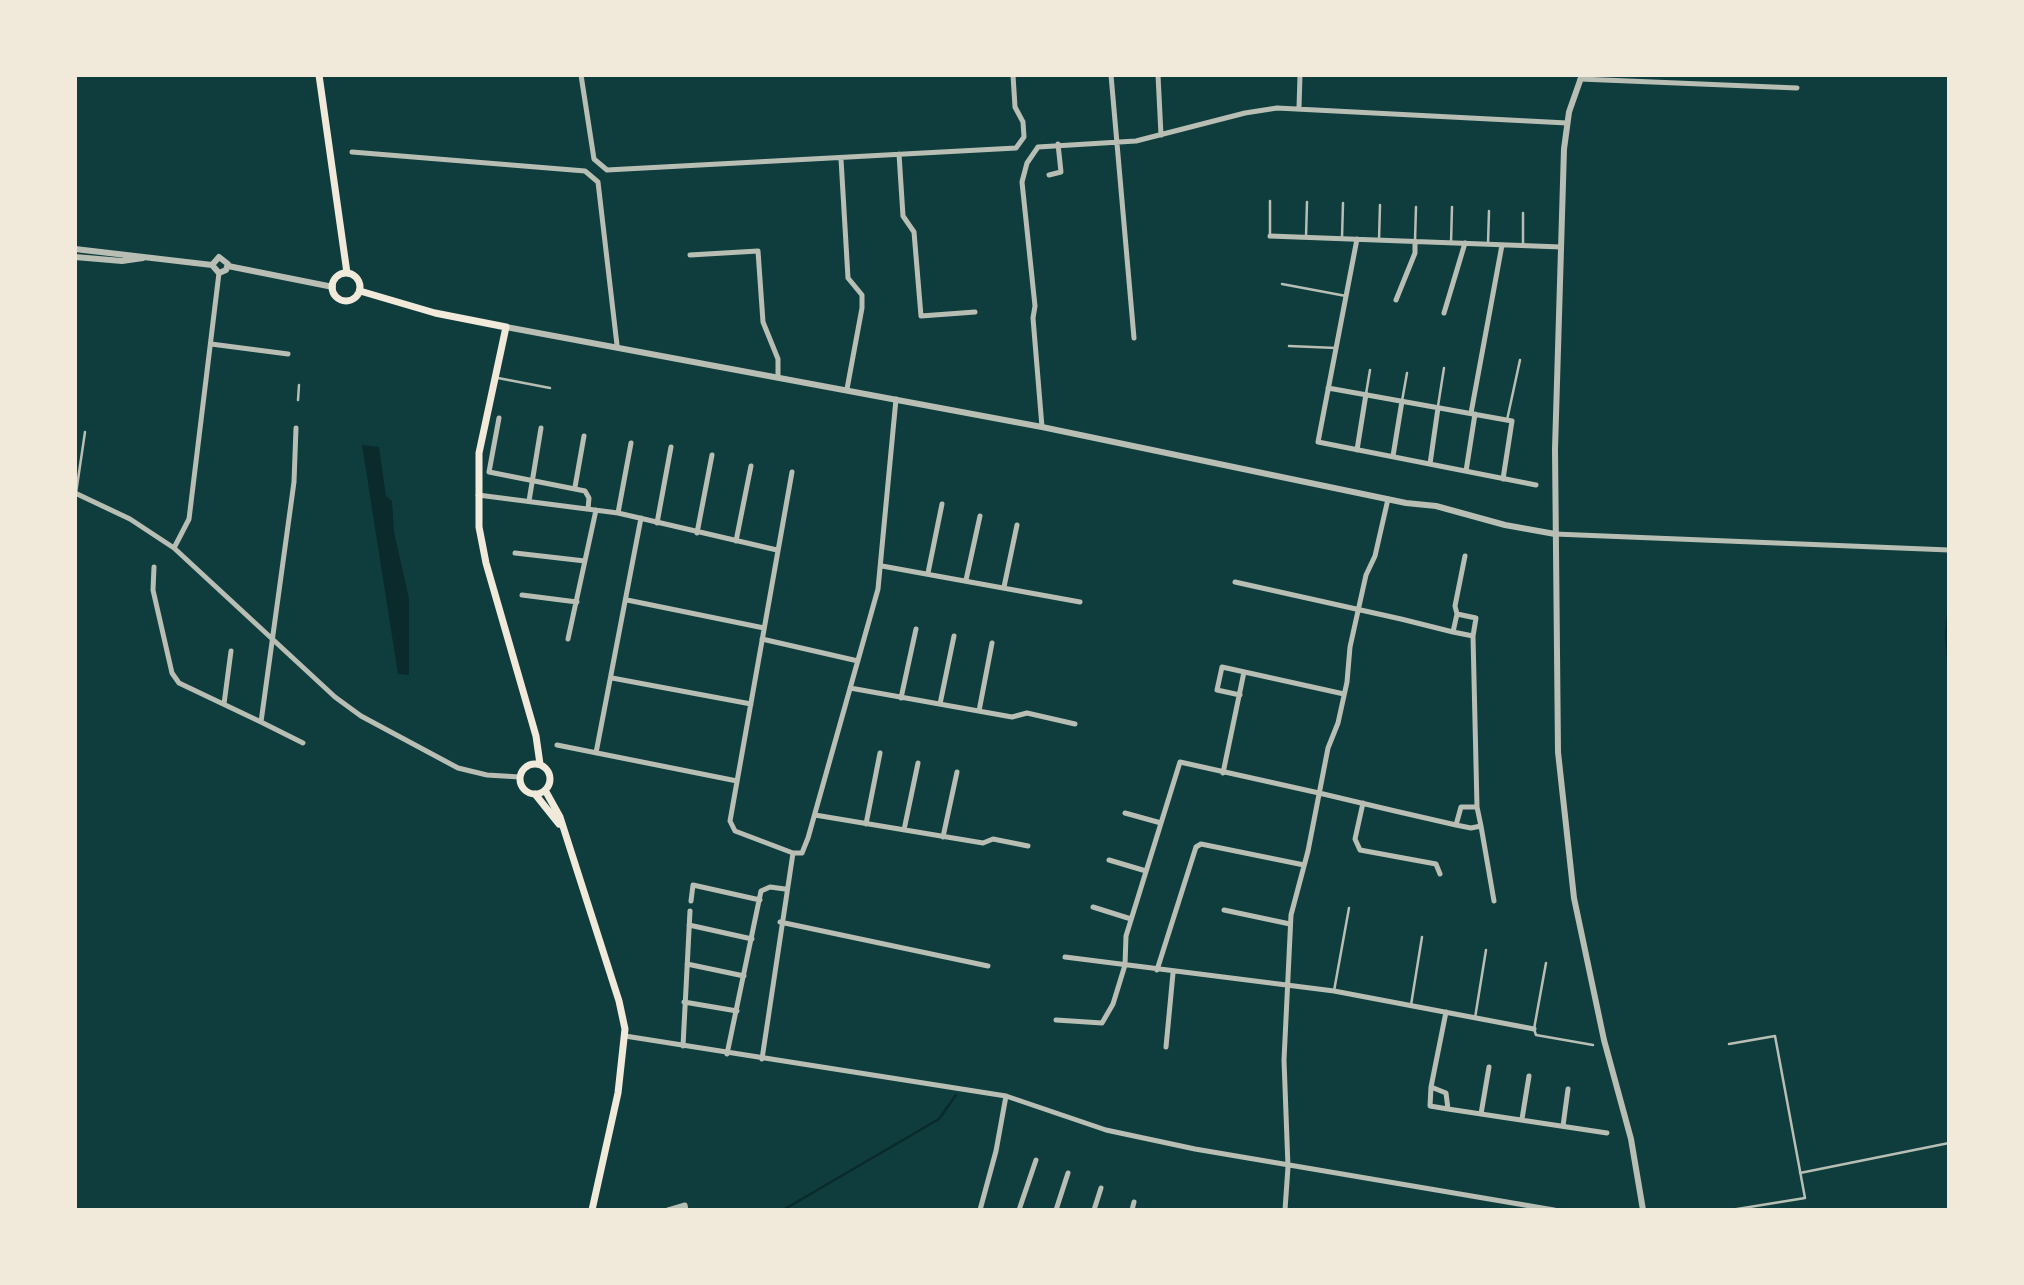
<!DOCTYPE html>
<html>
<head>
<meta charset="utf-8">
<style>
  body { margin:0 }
  #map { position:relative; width:2024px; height:1285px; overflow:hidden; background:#0f3d3e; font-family:Signika,sans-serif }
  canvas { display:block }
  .frame { position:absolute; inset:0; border:77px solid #f1e9da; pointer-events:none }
</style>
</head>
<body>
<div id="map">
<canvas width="2024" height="1285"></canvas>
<div class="frame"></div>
</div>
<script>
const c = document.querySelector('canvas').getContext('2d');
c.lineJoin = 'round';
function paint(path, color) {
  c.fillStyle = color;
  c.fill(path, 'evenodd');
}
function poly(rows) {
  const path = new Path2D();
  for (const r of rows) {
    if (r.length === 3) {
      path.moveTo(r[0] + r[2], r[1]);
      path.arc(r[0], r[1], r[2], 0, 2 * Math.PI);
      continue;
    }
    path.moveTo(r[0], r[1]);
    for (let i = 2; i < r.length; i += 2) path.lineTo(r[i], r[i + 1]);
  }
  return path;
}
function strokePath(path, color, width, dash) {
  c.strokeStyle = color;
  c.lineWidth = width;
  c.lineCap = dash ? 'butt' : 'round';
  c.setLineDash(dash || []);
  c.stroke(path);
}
const water = poly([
  [362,445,379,447,386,496,392,501,394,532,409,599,409,675,398,674]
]);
const stream = poly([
  [1949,605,1946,634,1949,671],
  [783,1210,939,1119,956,1095]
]);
const service = poly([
  [1270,236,1270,201],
  [1306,237,1307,202],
  [1342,238,1343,203],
  [1379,240,1380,205],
  [1415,241,1416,207],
  [1451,243,1452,207],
  [1488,244,1489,211],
  [1523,245,1523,213],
  [1282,284,1346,296],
  [1289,346,1336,348],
  [498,378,550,388],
  [1366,394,1370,370],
  [298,400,299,385],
  [1402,401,1407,373],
  [1438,406,1444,368],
  [1507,420,1520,360],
  [76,493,85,432],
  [1546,963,1534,1029,1536,1035,1593,1045],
  [1334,991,1349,908],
  [1411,1005,1422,937],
  [1475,1018,1486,950],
  [1729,1044,1775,1036,1805,1198,1731,1210],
  [1800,1173,1949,1143]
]);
const minor = poly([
  [581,75,594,159,607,170,1016,148,1024,137,1023,122,1015,107,1013,75],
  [1111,75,1134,338],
  [1158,75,1161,135],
  [1580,79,1797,88],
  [1299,108,1300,75],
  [352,152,585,171,598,182,617,345],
  [899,154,903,216,914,232,921,316,975,312],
  [841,159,848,278,862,295,862,308,847,389],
  [1049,175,1061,172,1058,144],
  [1270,236,1561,247],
  [1357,239,1318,442,1536,485],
  [690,255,758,251,763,322,778,359,778,376],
  [1396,300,1415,253,1415,241],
  [1444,313,1465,243],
  [211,344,288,354],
  [1328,388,1512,421,1503,479],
  [1471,413,1502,245],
  [499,418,489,472,585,491,589,498,588,509],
  [1042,427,1033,318,1035,306,1022,182,1027,163,1038,147,1136,141,1245,113,1277,108,1567,123],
  [1357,450,1366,394],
  [1393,456,1402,401],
  [1430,464,1438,408],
  [1466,471,1475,414],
  [575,487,584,436],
  [75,493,130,519,174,548,335,697,361,716,458,768,487,775,520,777],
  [478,495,618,513,777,550],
  [529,501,541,428],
  [618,513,631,443],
  [657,523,671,447],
  [697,533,712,455],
  [1555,534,1949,550],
  [736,541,751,466],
  [174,548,189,519,219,273],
  [515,553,585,561],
  [882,566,1080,602],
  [154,567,153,590,172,673,179,683,261,722,294,482,296,428],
  [928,573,942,504],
  [966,580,980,516],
  [1235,582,1401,619,1453,632,1473,636,1476,618,1457,614,1453,632],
  [1004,587,1017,525],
  [522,595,577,602],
  [627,600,764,628],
  [1457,614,1455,606,1465,556],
  [1473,636,1477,807],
  [568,639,596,510],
  [762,639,858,661],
  [612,678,751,704],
  [850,688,1012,717,1027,713,1075,724],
  [1240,695,1217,690,1222,667,1344,694],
  [901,698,916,629],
  [224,704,231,651],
  [940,704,954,636],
  [979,711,992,643],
  [261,722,303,743],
  [557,745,737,781],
  [596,753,641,518],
  [1223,773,1244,672],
  [1363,803,1355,839,1360,850,1436,864,1440,874],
  [1125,813,1161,823],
  [815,815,983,843,993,839,1028,846],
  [866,824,880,753],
  [1481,826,1494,901],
  [904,830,918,763],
  [943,837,957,772],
  [793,853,802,853,808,838,878,589,896,399],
  [1109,860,1146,871],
  [691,901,693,885,760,900],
  [1093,907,1131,919],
  [1224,910,1290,924],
  [780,922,988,966],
  [689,925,752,939],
  [1065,957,1334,991,1534,1029],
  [687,964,744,976],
  [1157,970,1196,847,1201,844,1304,865],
  [684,1002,737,1011],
  [1056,1020,1102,1023,1113,1004,1125,965,1126,936,1180,762,1319,793,1395,811,1456,825,1471,828,1481,826,1477,807,1461,807,1456,825],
  [625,1036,1006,1096,1106,1130,1195,1149,1554,1210],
  [683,1046,690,911],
  [1166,1047,1173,973],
  [727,1054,761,891,770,887,785,889],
  [762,1059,793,853,735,831,730,821,792,472],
  [1431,1087,1446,1012],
  [1448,1109,1430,1106,1431,1087,1446,1093,1448,1109,1607,1133],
  [1481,1114,1489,1067],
  [1522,1119,1529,1076],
  [1563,1126,1568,1089],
  [668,1210,685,1205,686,1210],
  [980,1210,996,1151,1006,1096],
  [1019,1210,1036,1160],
  [1056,1210,1068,1173],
  [1094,1210,1101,1188],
  [1132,1210,1134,1202],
  [1285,1210,1288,1167,1284,1060,1291,915,1308,851,1328,748,1338,723,1347,682,1350,647,1366,575,1375,556,1388,499]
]);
const tertiary = poly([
  [1582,75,1569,112,1564,149,1555,449,1558,752,1574,898,1604,1040,1631,1139,1643,1210],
  [75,249,212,265,219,273,226,270,228,264,219,257,212,265],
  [75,257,122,261,143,258],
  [228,266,333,287],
  [506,327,1042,427,1406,503,1436,506,1505,525,1555,534]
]);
const secondary = poly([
  [319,75,347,273],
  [346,287,14],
  [360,291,435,313,506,327,479,453,479,527,486,563,536,736,540,764],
  [535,779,15],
  [545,790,560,817,619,1001,625,1029,618,1093,592,1210],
  [535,794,559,824]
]);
paint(water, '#0a2a2b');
strokePath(stream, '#0a2a2b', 2.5);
strokePath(service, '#b8beb3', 2.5);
strokePath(minor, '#b8beb3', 5);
strokePath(tertiary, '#b8beb3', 6);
strokePath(secondary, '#f1e9da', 7);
</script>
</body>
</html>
